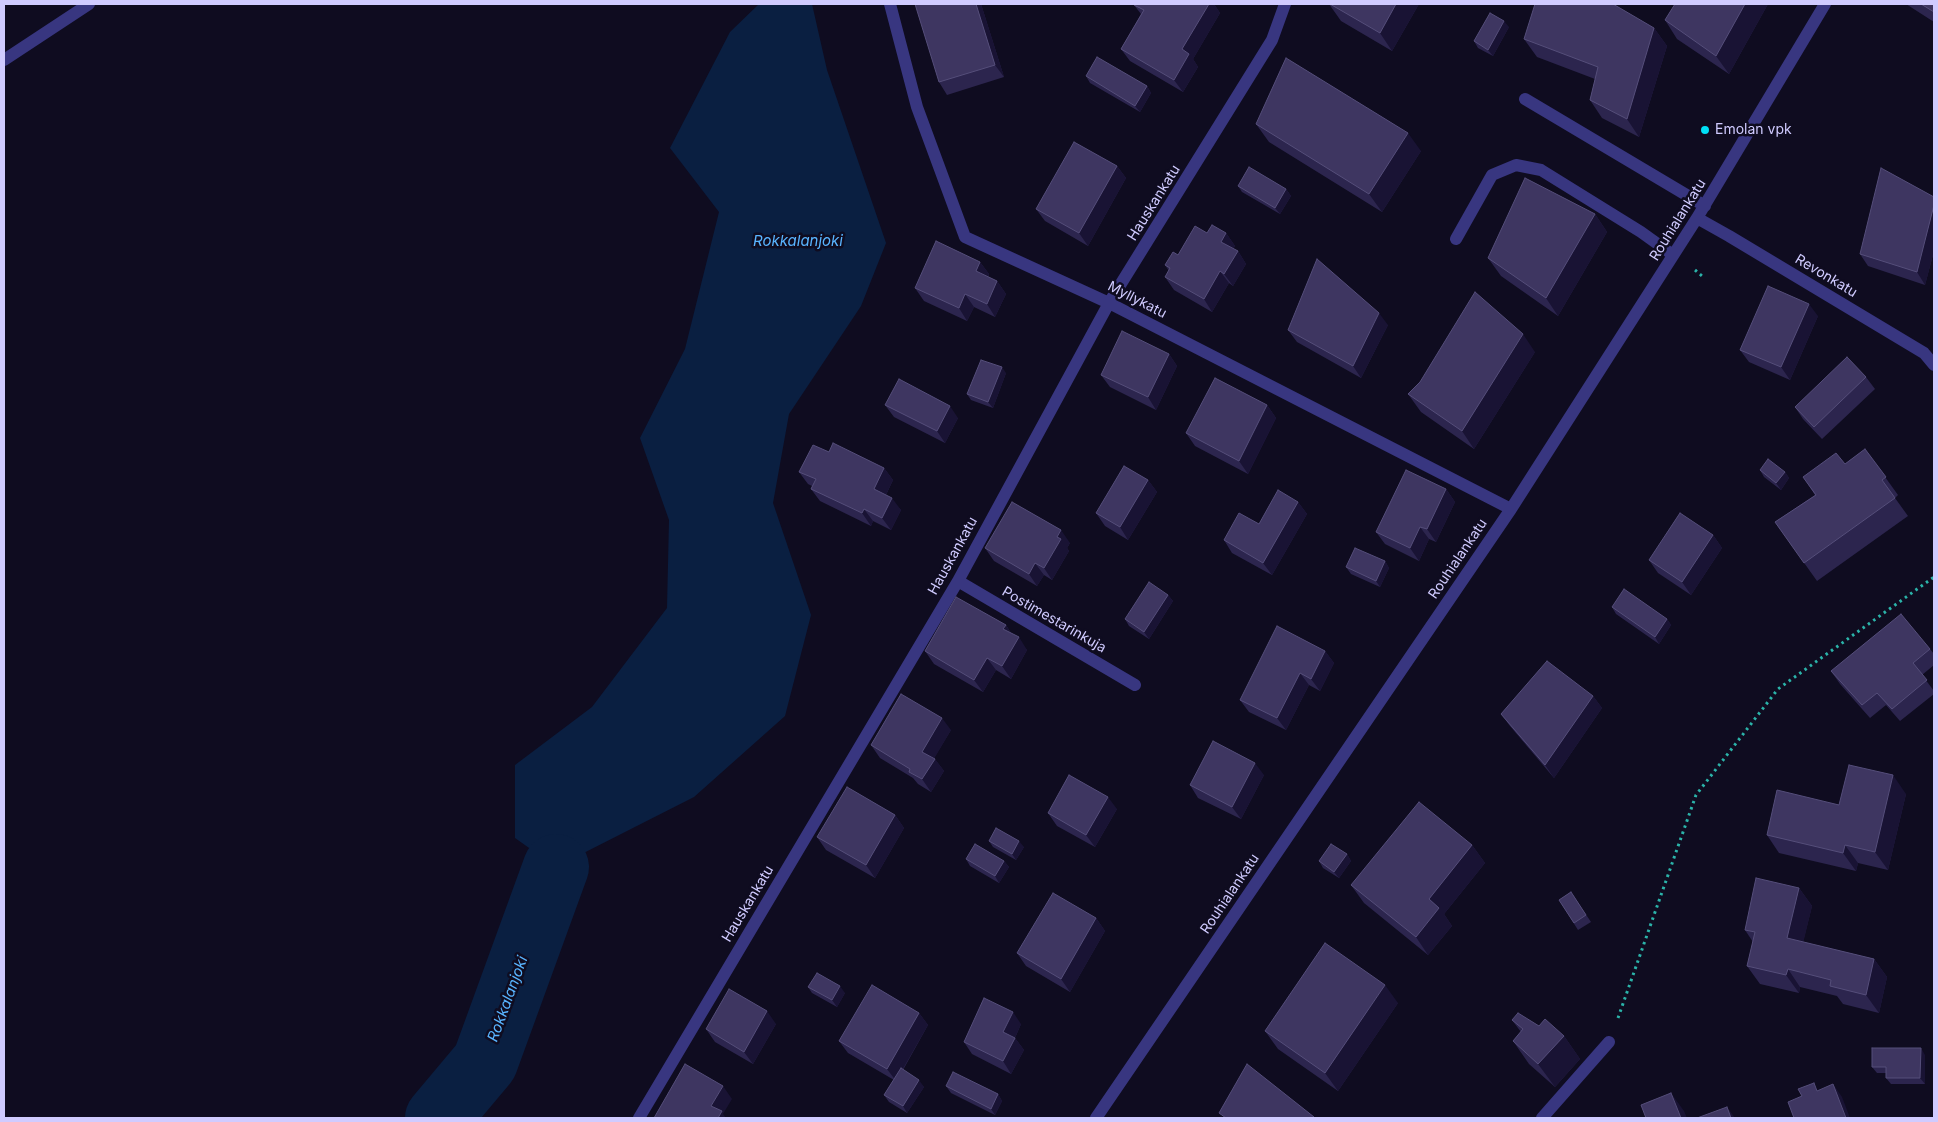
<!DOCTYPE html>
<html>
<head>
<meta charset="utf-8">
<style>
  body { margin:0 }
  #map { position:relative; width:1938px; height:1122px; overflow:hidden; background:#0f0c20; font-family:Inter,sans-serif }
  canvas { display:block }
  .frame { position:absolute; inset:0; border:5px solid #d0cbff; pointer-events:none }
</style>
</head>
<body>
<div id="map">
<canvas width="1938" height="1122"></canvas>
<div class="frame"></div>
</div>
<script>
const c = document.querySelector('canvas').getContext('2d');
c.lineJoin = 'round';
function paint(path, color) {
  c.fillStyle = color;
  c.fill(path, 'evenodd');
}
function poly(rows) {
  const path = new Path2D();
  for (const r of rows) {
    path.moveTo(r[0], r[1]);
    for (let i = 2; i < r.length; i += 2) path.lineTo(r[i], r[i + 1]);
  }
  return path;
}
function strokePath(path, color, width, dash) {
  c.strokeStyle = color;
  c.lineWidth = width;
  c.lineCap = dash ? 'butt' : 'round';
  c.setLineDash(dash || []);
  c.stroke(path);
}
function drawText(font, color, halo, rows, align = 'center') {
  c.font = font + ' Inter,sans-serif';
  c.lineWidth = 5;
  c.setLineDash([]);
  c.textBaseline = 'middle';
  c.strokeStyle = halo;
  c.fillStyle = color;
  for (const [text, x, y, turn = 0] of rows) {
    c.save();
    c.translate(x, y);
    c.rotate((+turn || 0) * Math.PI / 180);
    c.textAlign = isNaN(turn) ? turn : align;
    if (halo) c.strokeText(text, 0, 0);
    c.fillText(text, 0, 0);
    c.restore();
  }
}
const water = poly([
  [759,4,812,4,827,70,886,243,861,306,789,414,773,503,811,615,785,716,694,797,556,867,515,838,515,765,592,707,667,608,669,520,640,438,685,349,719,212,670,148,730,32]
]);
const river = poly([
  [438,1118,485,1062,556,867]
]);
const path = poly([
  [1695,270,1702,276],
  [1618,1018,1696,795,1778,689,1934,577]
]);
const minor = poly([
  [890,4,917,107,965,237,1109,303,1511,509],
  [4,60,89,4],
  [1525,99,1705,206],
  [1697,218,1729,236,1924,353,1934,365],
  [1456,239,1492,175,1516,165,1541,170,1641,232,1673,255],
  [958,581,1135,685],
  [639,1118,958,581,1109,303,1272,40,1285,4],
  [1096,1118,1511,509,1697,218,1825,4],
  [1542,1118,1609,1042]
]);
const wall = poly([
  [981,4,1004,77,947,95,939,82],
  [1135,4,1214,4,1220,13,1193,59,1198,67,1183,92,1130,61,1121,49,1141,14,1134,5],
  [1329,4,1419,4,1392,51,1341,21],
  [1768,4,1729,74,1677,39,1665,20],
  [1906,4,1934,4,1934,22],
  [1509,27,1493,56,1478,48,1474,41],
  [1654,28,1667,46,1639,137,1602,118,1590,100,1595,79,1537,57,1524,39],
  [1086,76,1147,86,1151,93,1140,112,1090,83],
  [1256,124,1421,151,1382,212,1269,142],
  [1117,166,1126,178,1088,246,1045,221,1036,209],
  [1238,186,1286,189,1291,196,1280,214,1242,192],
  [1934,197,1934,251,1925,285,1868,266,1860,254],
  [1595,214,1607,232,1558,316,1501,276,1488,258],
  [1207,233,1226,233,1235,246,1233,249,1238,251,1246,264,1233,286,1229,283,1212,312,1174,290,1165,277,1169,271,1165,265],
  [980,262,989,274,988,277,997,281,1006,294,995,317,974,307,967,321,924,301,915,288],
  [1818,316,1790,380,1749,362,1740,350],
  [1388,325,1361,378,1297,342,1288,330],
  [1535,352,1474,449,1421,412,1408,394],
  [1169,354,1177,366,1156,410,1110,387,1101,375],
  [1006,373,993,408,971,400,967,394],
  [1866,377,1875,389,1822,439,1803,419,1795,407],
  [885,405,958,418,945,443,894,417],
  [1267,405,1276,418,1248,474,1195,446,1186,433],
  [1865,449,1898,495,1895,498,1908,516,1817,581,1775,522,1815,495,1803,477,1845,464],
  [829,452,884,468,893,480,886,495,901,510,891,530,873,521,871,526,820,501,811,489,812,486,808,484,799,472],
  [1760,470,1785,472,1789,478,1781,490,1764,477],
  [1148,480,1157,492,1128,540,1105,526,1096,513],
  [1446,489,1455,502,1436,542,1429,539,1419,561,1385,544,1376,532],
  [1298,502,1307,514,1272,575,1232,553,1224,540,1259,524],
  [1713,535,1722,548,1691,595,1658,573,1649,560],
  [1070,543,1067,548,1069,551,1052,580,1044,575,1037,586,994,561,985,548],
  [1385,561,1389,568,1380,587,1351,574,1346,567],
  [1168,595,1173,601,1149,639,1129,626,1125,619],
  [1612,607,1667,619,1671,625,1659,644,1616,614],
  [1006,625,1011,633,1027,650,1011,679,996,670,983,692,934,664,925,651],
  [1930,649,1934,654,1934,665,1922,675,1934,691,1934,694,1900,721,1886,705,1870,718,1840,684,1831,671],
  [1325,651,1334,663,1320,691,1309,685,1286,730,1249,712,1240,700],
  [1593,696,1602,708,1554,778,1510,726,1501,714],
  [951,730,934,758,944,771,931,792,918,784,913,778,880,758,871,745],
  [1264,775,1241,819,1198,798,1190,785],
  [1906,794,1888,870,1858,863,1856,871,1779,853,1767,835,1839,805],
  [1117,809,1095,847,1057,826,1048,813],
  [895,815,904,828,875,878,826,850,817,837],
  [989,841,1024,847,1016,860,993,847],
  [1472,845,1485,863,1444,914,1452,926,1428,955,1364,903,1351,885],
  [1347,854,1351,861,1339,878,1323,868,1319,861],
  [966,859,1004,861,1009,867,999,883,970,866],
  [1799,888,1812,906,1803,942,1874,959,1887,977,1879,1013,1843,1004,1837,996,1800,987,1799,993,1760,984,1747,966,1753,942,1745,930],
  [1571,892,1591,922,1578,930,1559,900],
  [1096,918,1105,931,1070,992,1026,966,1017,953],
  [808,987,845,993,837,1007,812,993],
  [1398,1003,1338,1091,1278,1049,1265,1031],
  [919,1013,928,1025,903,1070,924,1087,907,1113,889,1102,884,1095,894,1080,848,1053,839,1041],
  [1512,1020,1539,1026,1564,1036,1580,1059,1555,1087,1529,1064,1513,1041,1521,1032],
  [776,1024,753,1064,715,1042,706,1029],
  [1021,1024,1015,1038,1024,1050,1011,1074,972,1054,964,1042],
  [1925,1055,1925,1084,1891,1084,1886,1078,1886,1073,1877,1073,1872,1067],
  [946,1086,998,1094,1002,1101,995,1115,951,1093]
]);
const shadedWall = poly([
  [976,4,981,4,1004,77,995,65],
  [1209,4,1214,4,1220,13,1193,59,1198,67,1183,92,1174,80,1182,49],
  [1396,4,1419,4,1392,51,1380,33],
  [1745,4,1768,4,1729,74,1716,56],
  [1504,21,1509,27,1493,56,1488,50],
  [1654,28,1667,46,1639,137,1627,119],
  [1147,86,1151,93,1140,112,1135,106],
  [1408,133,1421,151,1382,212,1369,194],
  [1117,166,1126,178,1088,246,1079,233],
  [1286,189,1291,196,1280,214,1275,208],
  [1934,205,1934,251,1925,285,1917,272],
  [1595,214,1607,232,1558,316,1546,298],
  [1226,233,1235,246,1230,254,1221,242],
  [1238,251,1246,264,1233,286,1224,274],
  [980,262,989,274,984,284,976,271],
  [1220,271,1229,283,1212,312,1204,299],
  [997,281,1006,294,995,317,987,304],
  [965,294,974,307,967,321,959,308],
  [1809,304,1818,316,1790,380,1781,367],
  [1379,313,1388,325,1361,378,1353,366],
  [1523,334,1535,352,1474,449,1462,431],
  [1169,354,1177,366,1156,410,1148,397],
  [1002,367,1006,373,993,408,988,402],
  [1267,405,1276,418,1248,474,1239,461],
  [950,406,958,418,945,443,937,431],
  [884,468,893,480,883,501,874,489],
  [1785,472,1789,478,1781,490,1776,483],
  [1148,480,1157,492,1128,540,1120,527],
  [1446,489,1455,502,1436,542,1427,529],
  [892,498,901,510,891,530,882,518],
  [1298,502,1307,514,1272,575,1263,563],
  [864,509,873,521,871,526,862,513],
  [1420,527,1429,539,1419,561,1410,548],
  [1061,530,1070,543,1067,548,1069,551,1052,580,1044,568,1057,537],
  [1713,535,1722,548,1691,595,1682,582],
  [1385,561,1389,568,1380,587,1376,581],
  [1035,563,1044,575,1037,586,1029,574],
  [1168,595,1173,601,1149,639,1144,632],
  [1667,619,1671,625,1659,644,1655,637],
  [1006,625,1014,638,1003,629],
  [1019,637,1027,650,1011,679,1002,666],
  [1325,651,1334,663,1320,691,1311,679],
  [987,658,996,670,983,692,974,680],
  [1300,673,1309,685,1286,730,1277,718],
  [1593,696,1602,708,1554,778,1545,765],
  [942,718,951,730,931,764,922,752],
  [935,759,944,771,931,792,922,779],
  [1255,763,1264,775,1241,819,1232,807],
  [1893,775,1906,794,1888,870,1875,852],
  [1108,797,1117,809,1095,847,1086,835],
  [895,815,904,828,875,878,866,865],
  [1019,841,1024,847,1016,860,1012,854],
  [1472,845,1485,863,1444,914,1452,926,1428,955,1416,937,1429,899],
  [1845,845,1858,863,1856,871,1843,853],
  [1347,854,1351,861,1339,878,1334,872],
  [1004,861,1009,867,999,883,995,876],
  [1799,888,1812,906,1800,956,1787,938],
  [1096,918,1105,931,1070,992,1061,979],
  [1874,959,1887,977,1879,1013,1866,995],
  [1788,969,1800,987,1799,993,1786,975],
  [1385,985,1398,1003,1338,1091,1325,1073],
  [840,986,845,993,837,1007,832,1000],
  [767,1011,776,1024,753,1064,744,1052],
  [1013,1012,1021,1024,1014,1040,1015,1038,1024,1050,1011,1074,1003,1061,1003,1032],
  [919,1013,928,1025,896,1081,887,1069],
  [1564,1036,1580,1059,1555,1087,1538,1064],
  [1921,1048,1925,1055,1925,1084,1920,1078],
  [919,1080,924,1087,907,1113,903,1106],
  [1833,1084,1842,1097,1850,1118,1846,1118],
  [723,1086,732,1099,723,1114,726,1118,718,1118,711,1106],
  [1671,1093,1684,1111,1687,1118,1681,1118],
  [998,1094,1002,1101,995,1115,991,1109],
  [1727,1107,1735,1118,1731,1118]
]);
const building = poly([
  [915,4,976,4,995,65,939,82,915,4],
  [1135,4,1209,4,1182,49,1189,54,1174,80,1121,49,1144,10,1134,5,1135,4],
  [1330,4,1396,4,1380,33,1330,4],
  [1535,4,1613,4,1654,28,1627,119,1590,100,1598,67,1524,39,1535,4],
  [1675,4,1745,4,1716,56,1665,20,1675,4],
  [1921,4,1934,4,1934,12,1921,4],
  [1490,13,1504,21,1488,50,1474,41,1490,13],
  [1097,57,1147,86,1135,106,1086,76,1097,57],
  [1286,58,1408,133,1369,194,1256,124,1286,58],
  [1074,142,1117,166,1079,233,1036,209,1074,142],
  [1249,167,1286,189,1275,208,1238,186,1249,167],
  [1881,168,1934,197,1934,205,1917,272,1860,254,1881,168],
  [1525,178,1595,214,1546,298,1488,258,1525,178],
  [1212,225,1226,233,1221,242,1238,251,1224,274,1220,271,1204,299,1165,277,1170,268,1165,265,1173,252,1178,255,1195,226,1207,233,1212,225],
  [936,241,980,262,976,271,997,281,987,304,965,294,959,308,915,288,936,241],
  [1317,259,1379,313,1353,366,1288,330,1317,259],
  [1768,286,1809,304,1781,367,1740,350,1768,286],
  [1475,292,1523,334,1462,431,1408,394,1420,382,1475,292],
  [1122,331,1169,354,1148,397,1101,375,1122,331],
  [1847,357,1866,377,1814,427,1795,407,1847,357],
  [981,360,1002,367,988,402,967,394,981,360],
  [1215,378,1267,405,1239,461,1186,433,1215,378],
  [899,379,950,406,937,431,885,405,899,379],
  [833,443,884,468,874,489,892,498,882,518,864,509,862,513,811,489,816,479,799,472,813,445,829,452,833,443],
  [1865,449,1886,477,1882,480,1895,498,1804,563,1775,522,1816,495,1803,477,1836,453,1845,464,1865,449],
  [1768,459,1785,472,1776,483,1760,470,1768,459],
  [1124,466,1148,480,1120,527,1096,513,1124,466],
  [1406,470,1446,489,1427,529,1420,527,1410,548,1376,532,1406,470],
  [1278,490,1298,502,1263,563,1224,540,1239,513,1259,524,1278,490],
  [1012,502,1061,530,1057,537,1061,539,1044,568,1035,563,1029,574,985,548,1012,502],
  [1680,513,1713,535,1682,582,1649,560,1680,513],
  [1355,548,1385,561,1376,581,1346,567,1355,548],
  [1149,582,1168,595,1144,632,1125,619,1149,582],
  [1624,589,1667,619,1655,637,1612,607,1624,589],
  [956,597,1006,625,1003,629,1019,637,1002,666,987,658,974,680,925,651,956,597],
  [1901,614,1930,649,1913,663,1927,680,1892,709,1877,693,1862,705,1831,671,1901,614],
  [1277,626,1325,651,1311,679,1300,673,1277,718,1240,700,1277,626],
  [1547,661,1593,696,1545,765,1501,714,1547,661],
  [901,694,942,718,922,752,935,759,922,779,909,772,910,769,871,745,901,694],
  [1213,741,1255,763,1232,807,1190,785,1213,741],
  [1849,765,1893,775,1875,852,1845,845,1843,853,1767,835,1777,790,1839,805,1849,765],
  [1069,775,1108,797,1086,835,1048,813,1069,775],
  [847,787,895,815,866,865,817,837,847,787],
  [1419,802,1472,845,1429,899,1439,908,1416,937,1351,885,1419,802],
  [996,828,1019,841,1012,854,989,841,996,828],
  [975,844,1004,861,995,876,966,859,975,844],
  [1331,844,1347,854,1334,872,1319,861,1331,844],
  [1756,878,1799,888,1787,938,1874,959,1866,995,1830,986,1831,980,1788,969,1786,975,1747,966,1755,932,1745,930,1756,878],
  [1571,892,1586,915,1574,923,1559,900,1571,892],
  [1053,893,1096,918,1061,979,1017,953,1053,893],
  [1325,943,1385,985,1325,1073,1265,1031,1325,943],
  [817,973,840,986,832,1000,808,987,817,973],
  [872,985,919,1013,887,1069,839,1041,872,985],
  [729,989,767,1011,744,1052,706,1029,729,989],
  [984,998,1013,1012,1003,1032,1015,1038,1003,1061,964,1042,984,998],
  [1518,1013,1539,1026,1545,1019,1564,1036,1538,1064,1513,1041,1523,1029,1512,1020,1518,1013],
  [1872,1048,1921,1048,1920,1078,1886,1078,1886,1067,1872,1067,1872,1048],
  [685,1064,723,1086,711,1106,722,1111,718,1118,654,1118,685,1064],
  [1247,1064,1314,1117,1313,1118,1226,1118,1219,1113,1247,1064],
  [901,1068,919,1080,903,1106,884,1095,901,1068],
  [953,1072,998,1094,991,1109,946,1086,953,1072],
  [1814,1083,1817,1091,1833,1084,1846,1118,1794,1118,1788,1102,1802,1096,1798,1089,1814,1083],
  [1671,1093,1681,1118,1646,1118,1641,1105,1671,1093],
  [1727,1107,1731,1118,1697,1118,1727,1107]
]);
const markers = [
  [1705,130,5,"#00dff6"]
];
const poiNames = [
  ["Emolan vpk",1715,130]
];
const streetNames = [
  ["Hauskankatu",1154,203,-58],
  ["Rouhialankatu",1678,220,-58],
  ["Revonkatu",1826,276,31],
  ["Myllykatu",1137,300,27],
  ["Hauskankatu",953,556,-61],
  ["Rouhialankatu",1458,559,-56],
  ["Postimestarinkuja",1054,620,30],
  ["Rouhialankatu",1230,894,-56],
  ["Hauskankatu",748,904,-59]
];
const waterNames = [
  ["Rokkalanjoki",798,241],
  ["Rokkalanjoki",508,999,-70]
];
paint(water, '#0a1f41');
strokePath(river, '#0a1f41', 66);
strokePath(path, '#2bb3a9', 3, [2.5, 4]);
strokePath(minor, '#383680', 12);
paint(wall, '#2c254e');
paint(shadedWall, '#191334');
paint(building, '#3e3661');
strokePath(building, '#554e7a', 1);
for (const [x, y, r, color] of markers) {
  const dot = new Path2D();
  dot.arc(x, y, r, 0, 2 * Math.PI);
  c.fillStyle = color;
  c.fill(dot);
  strokePath(dot, '#0f0c20', 2);
}
drawText('14px', '#d0cbff', '#0f0c20', poiNames, 'left');
drawText('14px', '#d0cbff', '#0f0c20', streetNames);
drawText('italic 15px', '#59b4ff', '#0f0c20', waterNames);
</script>
</body>
</html>
